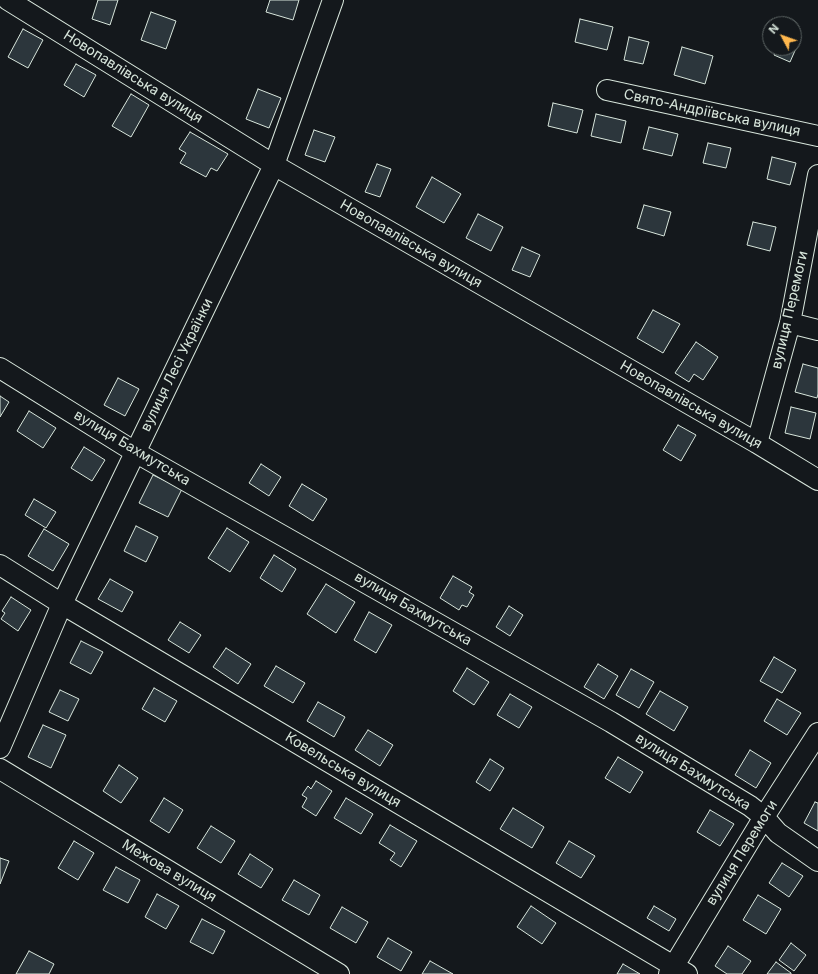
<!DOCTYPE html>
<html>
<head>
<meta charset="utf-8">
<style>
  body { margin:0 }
  #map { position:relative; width:818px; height:974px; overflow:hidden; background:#14181c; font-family:Inter,sans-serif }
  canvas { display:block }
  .north { position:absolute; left:762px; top:16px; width:40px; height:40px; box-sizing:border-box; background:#14181c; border:1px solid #626a69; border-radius:50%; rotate:311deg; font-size:11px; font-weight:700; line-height:16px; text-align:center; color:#d8e6dc }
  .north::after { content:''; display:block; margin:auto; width:14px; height:18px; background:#ffb74d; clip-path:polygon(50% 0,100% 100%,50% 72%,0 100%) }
</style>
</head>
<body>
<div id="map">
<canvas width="818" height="974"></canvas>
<div class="north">N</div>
</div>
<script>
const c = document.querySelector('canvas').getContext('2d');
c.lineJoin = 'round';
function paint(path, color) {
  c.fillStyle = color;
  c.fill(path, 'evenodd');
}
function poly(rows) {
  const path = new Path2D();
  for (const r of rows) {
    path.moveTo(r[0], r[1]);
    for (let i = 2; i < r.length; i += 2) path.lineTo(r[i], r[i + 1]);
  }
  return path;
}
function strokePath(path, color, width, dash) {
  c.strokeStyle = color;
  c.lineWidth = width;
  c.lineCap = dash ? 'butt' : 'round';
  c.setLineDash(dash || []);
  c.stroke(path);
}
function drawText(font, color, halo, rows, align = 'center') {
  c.font = font + ' Inter,sans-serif';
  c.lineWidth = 3;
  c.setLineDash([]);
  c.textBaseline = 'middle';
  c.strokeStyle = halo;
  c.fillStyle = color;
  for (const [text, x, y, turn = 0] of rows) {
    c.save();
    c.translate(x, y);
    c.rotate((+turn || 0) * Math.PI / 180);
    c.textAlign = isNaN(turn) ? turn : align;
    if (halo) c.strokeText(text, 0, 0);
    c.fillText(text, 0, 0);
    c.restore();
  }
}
const building = poly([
  [98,0,118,0,110,25,92,19,98,0],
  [270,0,299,0,293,20,266,12,270,0],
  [151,12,176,21,166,49,141,40,151,12],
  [580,19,613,27,607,50,575,42,580,19],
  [23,29,43,40,28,68,8,57,23,29],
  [629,37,649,42,643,64,624,60,629,37],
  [794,45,797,46,790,62,774,55,777,48,794,48,794,45],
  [682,47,713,56,705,84,674,75,682,47],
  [76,64,96,75,84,97,64,85,76,64],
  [258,89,281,98,269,128,246,119,258,89],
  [131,94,149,105,131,137,112,126,131,94],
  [553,103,583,110,577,133,548,126,553,103],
  [596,114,626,121,621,143,591,136,596,114],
  [649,127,678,134,672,156,643,149,649,127],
  [314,130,335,137,325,162,305,155,314,130],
  [190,132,228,154,217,171,211,168,206,177,180,163,186,153,179,149,190,132],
  [708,143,731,148,726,168,703,163,708,143],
  [772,157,796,163,790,185,767,179,772,157],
  [377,164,391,169,380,197,365,192,377,164],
  [432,177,461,194,444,223,416,207,432,177],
  [644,205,671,212,664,236,637,228,644,205],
  [478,214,503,227,491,251,466,238,478,214],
  [753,222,776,227,770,251,747,245,753,222],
  [522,247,540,255,530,277,512,270,522,247],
  [653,310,680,324,663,353,637,338,653,310],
  [696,342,718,357,703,380,694,374,689,382,675,373,696,342],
  [803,364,818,368,818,394,817,398,795,392,803,364],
  [118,378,139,389,125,416,104,405,118,378],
  [0,396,9,402,0,417,0,396],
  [791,407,816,413,810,439,785,433,791,407],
  [29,411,56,428,43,448,17,431,29,411],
  [678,425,696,435,681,461,663,450,678,425],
  [84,447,105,460,92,481,71,468,84,447],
  [261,464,281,477,269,496,249,483,261,464],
  [153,475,182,489,168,517,139,503,153,475],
  [302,484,327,499,313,521,289,506,302,484],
  [34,499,56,512,46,528,25,515,34,499],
  [136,526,158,537,146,562,124,551,136,526],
  [227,528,249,542,230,572,208,558,227,528],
  [44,529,69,544,53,571,28,556,44,529],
  [274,555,296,569,282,592,260,578,274,555],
  [453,576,472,587,469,592,474,595,467,607,462,605,459,610,440,598,453,576],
  [110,579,133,592,122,612,98,599,110,579],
  [326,584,355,602,336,633,307,614,326,584],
  [11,597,31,610,18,631,1,619,5,613,2,611,11,597],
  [509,606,523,615,510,636,496,627,509,606],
  [369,612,392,625,376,653,354,640,369,612],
  [180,622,201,635,189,653,168,640,180,622],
  [81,641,103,652,91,674,70,663,81,641],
  [226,648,251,664,238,684,213,667,226,648],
  [774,657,796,670,782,693,760,681,774,657],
  [598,664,618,676,604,699,584,687,598,664],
  [276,666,305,683,293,703,264,686,276,666],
  [467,668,489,682,474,705,453,691,467,668],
  [631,669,654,682,639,708,616,695,631,669],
  [154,688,177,701,165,722,142,709,154,688],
  [60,690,79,699,68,721,49,712,60,690],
  [660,691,688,707,674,731,646,714,660,691],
  [510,694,532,707,519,728,497,715,510,694],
  [777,699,801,713,787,735,764,721,777,699],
  [318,702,345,717,334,737,307,721,318,702],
  [43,725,66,735,51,768,28,757,43,725],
  [368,730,393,745,380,766,355,750,368,730],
  [750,750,771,763,756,788,735,775,750,750],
  [618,757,643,772,630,793,605,778,618,757],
  [490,759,504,768,490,791,476,782,490,759],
  [119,765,138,778,121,803,103,791,119,765],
  [316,781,332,791,316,816,302,807,307,798,302,795,308,786,311,789,316,781],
  [164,798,183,810,169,833,150,821,164,798],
  [346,798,373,814,361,834,334,818,346,798],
  [815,802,818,803,818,831,804,823,815,802],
  [513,808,544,827,532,848,500,829,513,808],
  [710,810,734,824,720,846,697,832,710,810],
  [390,825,417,841,401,867,390,860,395,853,379,843,390,825],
  [211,826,235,841,221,863,197,848,211,826],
  [74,841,94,853,78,880,58,868,74,841],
  [569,841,595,856,581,878,556,863,569,841],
  [250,854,273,869,261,888,238,874,250,854],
  [0,858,9,861,0,884,0,858],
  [782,863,803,876,789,897,769,883,782,863],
  [116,867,140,880,128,903,103,890,116,867],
  [294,880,320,895,309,915,282,900,294,880],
  [157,894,179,906,166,929,145,917,157,894],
  [758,895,781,909,766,934,743,920,758,895],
  [531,906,556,923,542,944,517,927,531,906],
  [654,906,676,919,669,931,647,918,654,906],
  [342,907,368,922,356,943,330,928,342,907],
  [202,919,225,931,213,954,190,942,202,919],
  [388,938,412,952,401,971,377,957,388,938],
  [791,943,806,955,794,971,779,960,791,943],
  [728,946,751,961,742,974,727,974,715,966,728,946],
  [29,951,54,964,49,974,16,974,29,951],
  [430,961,453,974,422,974,430,961],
  [776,962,791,973,791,974,767,974,776,962],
  [623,964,640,974,617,974,623,964]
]);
const minor = poly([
  [8,0,274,165,757,443,818,480],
  [607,90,818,136],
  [790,323,818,330],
  [0,368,135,452,611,722,750,806,764,817,778,833,818,861],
  [757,443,790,323,818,175],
  [0,565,62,604,687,974],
  [0,748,62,604,274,165,333,0],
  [0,769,339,974],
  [669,974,764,817,818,733]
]);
const streetNames = [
  ["Новопавлівська вулиця",133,77,32],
  ["Свято-Андріївська вулиця",712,113,12],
  ["Новопавлівська вулиця",411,244,30],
  ["вулиця Перемоги",790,310,-77],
  ["вулиця Лесі Українки",177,365,-64],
  ["Новопавлівська вулиця",691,405,30],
  ["вулиця Бахмутська",132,448,31],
  ["вулиця Бахмутська",413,609,30],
  ["Ковельська вулиця",343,770,31],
  ["вулиця Бахмутська",693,772,32],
  ["вулиця Перемоги",742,853,-58],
  ["Межова вулиця",169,871,31]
];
paint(building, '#2c363c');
strokePath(building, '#d8e6dc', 1);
strokePath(minor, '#d8e6dc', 22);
strokePath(minor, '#14181c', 20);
drawText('14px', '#d8e6dc', '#14181c', streetNames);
</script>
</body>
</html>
